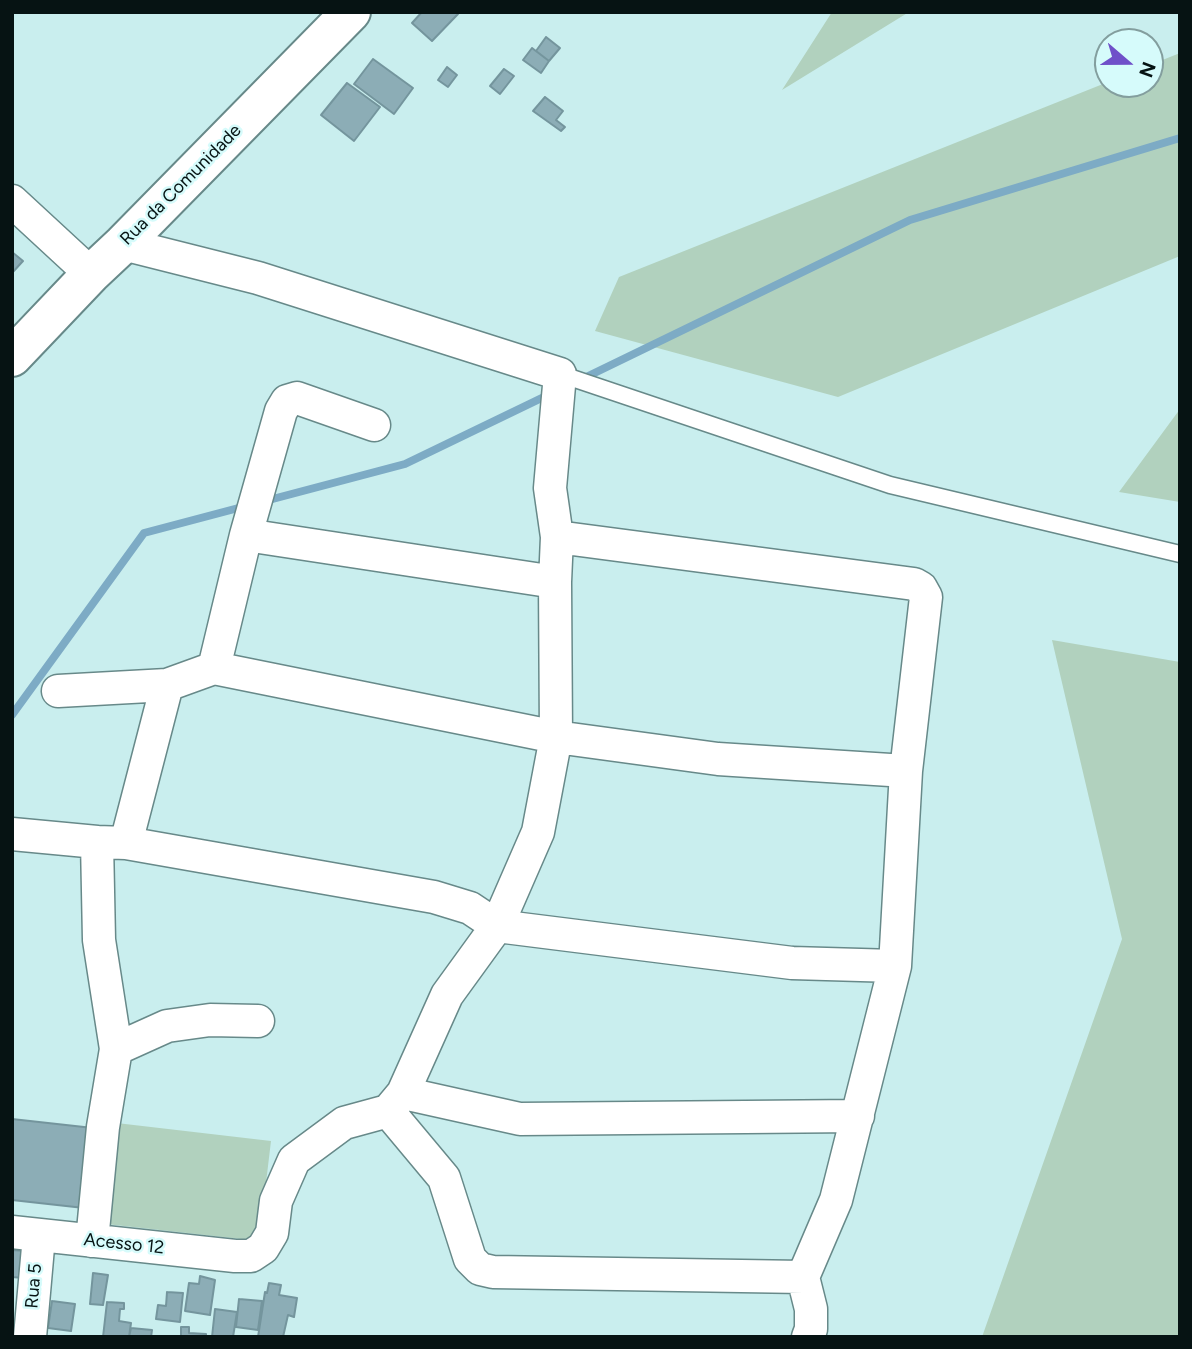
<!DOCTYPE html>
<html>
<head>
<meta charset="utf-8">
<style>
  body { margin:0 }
  #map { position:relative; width:1192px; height:1349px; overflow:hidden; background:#c9eeee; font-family:Figtree,sans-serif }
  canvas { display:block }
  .frame { position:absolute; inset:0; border:14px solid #061313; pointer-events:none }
  .north { position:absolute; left:1094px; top:28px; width:70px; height:70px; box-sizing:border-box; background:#d6fbfb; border:2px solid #839e9e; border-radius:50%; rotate:110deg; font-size:19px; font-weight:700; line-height:28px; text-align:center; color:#061313 }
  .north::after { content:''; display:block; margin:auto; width:24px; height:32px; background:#6f50c9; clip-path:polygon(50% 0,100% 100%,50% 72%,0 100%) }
</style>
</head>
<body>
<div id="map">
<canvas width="1192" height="1349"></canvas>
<div class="frame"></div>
<div class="north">N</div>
</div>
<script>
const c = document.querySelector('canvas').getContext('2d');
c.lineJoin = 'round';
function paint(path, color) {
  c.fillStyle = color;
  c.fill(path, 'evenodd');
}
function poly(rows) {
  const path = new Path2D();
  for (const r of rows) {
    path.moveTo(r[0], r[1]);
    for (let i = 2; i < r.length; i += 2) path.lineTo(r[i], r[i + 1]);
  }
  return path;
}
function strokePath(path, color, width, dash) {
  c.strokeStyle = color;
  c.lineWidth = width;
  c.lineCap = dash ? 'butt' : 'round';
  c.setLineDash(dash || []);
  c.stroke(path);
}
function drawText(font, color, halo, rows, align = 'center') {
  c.font = font + ' Figtree,sans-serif';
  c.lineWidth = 5;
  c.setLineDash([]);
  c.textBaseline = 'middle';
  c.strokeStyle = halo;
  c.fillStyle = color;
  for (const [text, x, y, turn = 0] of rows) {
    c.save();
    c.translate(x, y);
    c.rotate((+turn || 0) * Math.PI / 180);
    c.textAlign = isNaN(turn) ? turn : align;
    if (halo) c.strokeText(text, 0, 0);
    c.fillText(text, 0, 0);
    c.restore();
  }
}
const green = poly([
  [832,12,909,12,782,90],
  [1180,53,1180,256,838,397,595,331,619,277,1108,82,1108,84,1150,84,1150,65],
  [1180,409,1180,502,1119,492],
  [1052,640,1180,662,1180,1337,982,1337,1122,939],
  [108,1122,271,1141,259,1241,97,1223]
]);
const stream = poly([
  [580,380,910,220,1180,138],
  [265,501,405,464,550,394],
  [12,715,144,533,246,506]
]);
const building = poly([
  [422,12,456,12,458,14,432,41,412,23,422,12],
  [546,37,560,48,549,61,536,51,546,37],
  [532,48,549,61,541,73,523,60,532,48],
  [373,59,413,88,394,114,354,84,373,59],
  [447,67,457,75,448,87,438,80,447,67],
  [504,69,514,76,500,94,490,86,504,69],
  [347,83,380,107,354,141,321,115,347,83],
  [545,97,563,111,556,120,565,127,561,131,533,111,545,97],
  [12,252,23,261,12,273,12,252],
  [12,1119,93,1128,84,1208,12,1200,12,1119],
  [12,1250,26,1251,23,1278,12,1277,12,1250],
  [93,1273,108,1275,103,1305,90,1304,93,1273],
  [200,1276,215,1280,210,1315,185,1311,189,1283,199,1284,200,1276],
  [269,1283,281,1285,279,1295,297,1298,294,1317,288,1315,283,1337,258,1337,265,1292,267,1293,269,1283],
  [167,1292,183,1293,180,1322,156,1319,158,1305,166,1306,167,1292],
  [239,1299,262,1301,258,1330,236,1327,239,1299],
  [52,1301,75,1304,71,1331,48,1328,52,1301],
  [107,1302,124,1303,124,1309,120,1309,119,1321,131,1323,129,1337,103,1337,107,1302],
  [215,1309,237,1312,233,1337,212,1337,215,1309],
  [181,1327,189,1327,189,1333,206,1334,206,1337,181,1337,181,1327],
  [131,1328,152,1330,151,1337,129,1337,131,1328]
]);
const lane = poly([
  [560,374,890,485,1180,554]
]);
const street = poly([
  [12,201,91,274],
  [246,535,555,582],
  [557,537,914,584,921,588,926,597,906,771,895,966,836,1200,803,1277,811,1309,811,1329,808,1337],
  [214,668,556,737,718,759,906,771],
  [58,691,167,685],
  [12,834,97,842],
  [126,843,434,897,470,908,497,926,792,963,895,966],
  [116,1049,167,1026,210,1020,258,1021],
  [403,1093,520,1119,858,1116],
  [388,1111,444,1178,470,1259,480,1269,493,1272,803,1277],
  [12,1232,235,1256,251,1256,263,1248,272,1233,276,1201,294,1160,344,1123,388,1111,403,1093,447,995,497,926,538,832,556,737,555,582,557,537,550,488,560,374,258,278,123,244],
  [92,1241,103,1127,116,1049,99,940,97,842,126,843,167,685,214,668,246,535,281,411,287,401,297,398,374,425],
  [30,1337,39,1236]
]);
const secondary = poly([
  [12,357,91,274,123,244,351,12]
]);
const streetNames = [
  ["Rua da Comunidade",181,185,-45],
  ["Acesso 12",124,1244,6],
  ["Rua 5",34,1286,-85]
];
paint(green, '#b1d1be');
strokePath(stream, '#7dabc5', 8);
paint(building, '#8cadb6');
strokePath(building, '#74959d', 2);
strokePath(lane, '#678989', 19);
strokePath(street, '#678989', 35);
strokePath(secondary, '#678989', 42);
strokePath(lane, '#fff', 16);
strokePath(street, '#fff', 32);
strokePath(secondary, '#fff', 38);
drawText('18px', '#061313', '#d6fbfb', streetNames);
</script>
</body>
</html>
